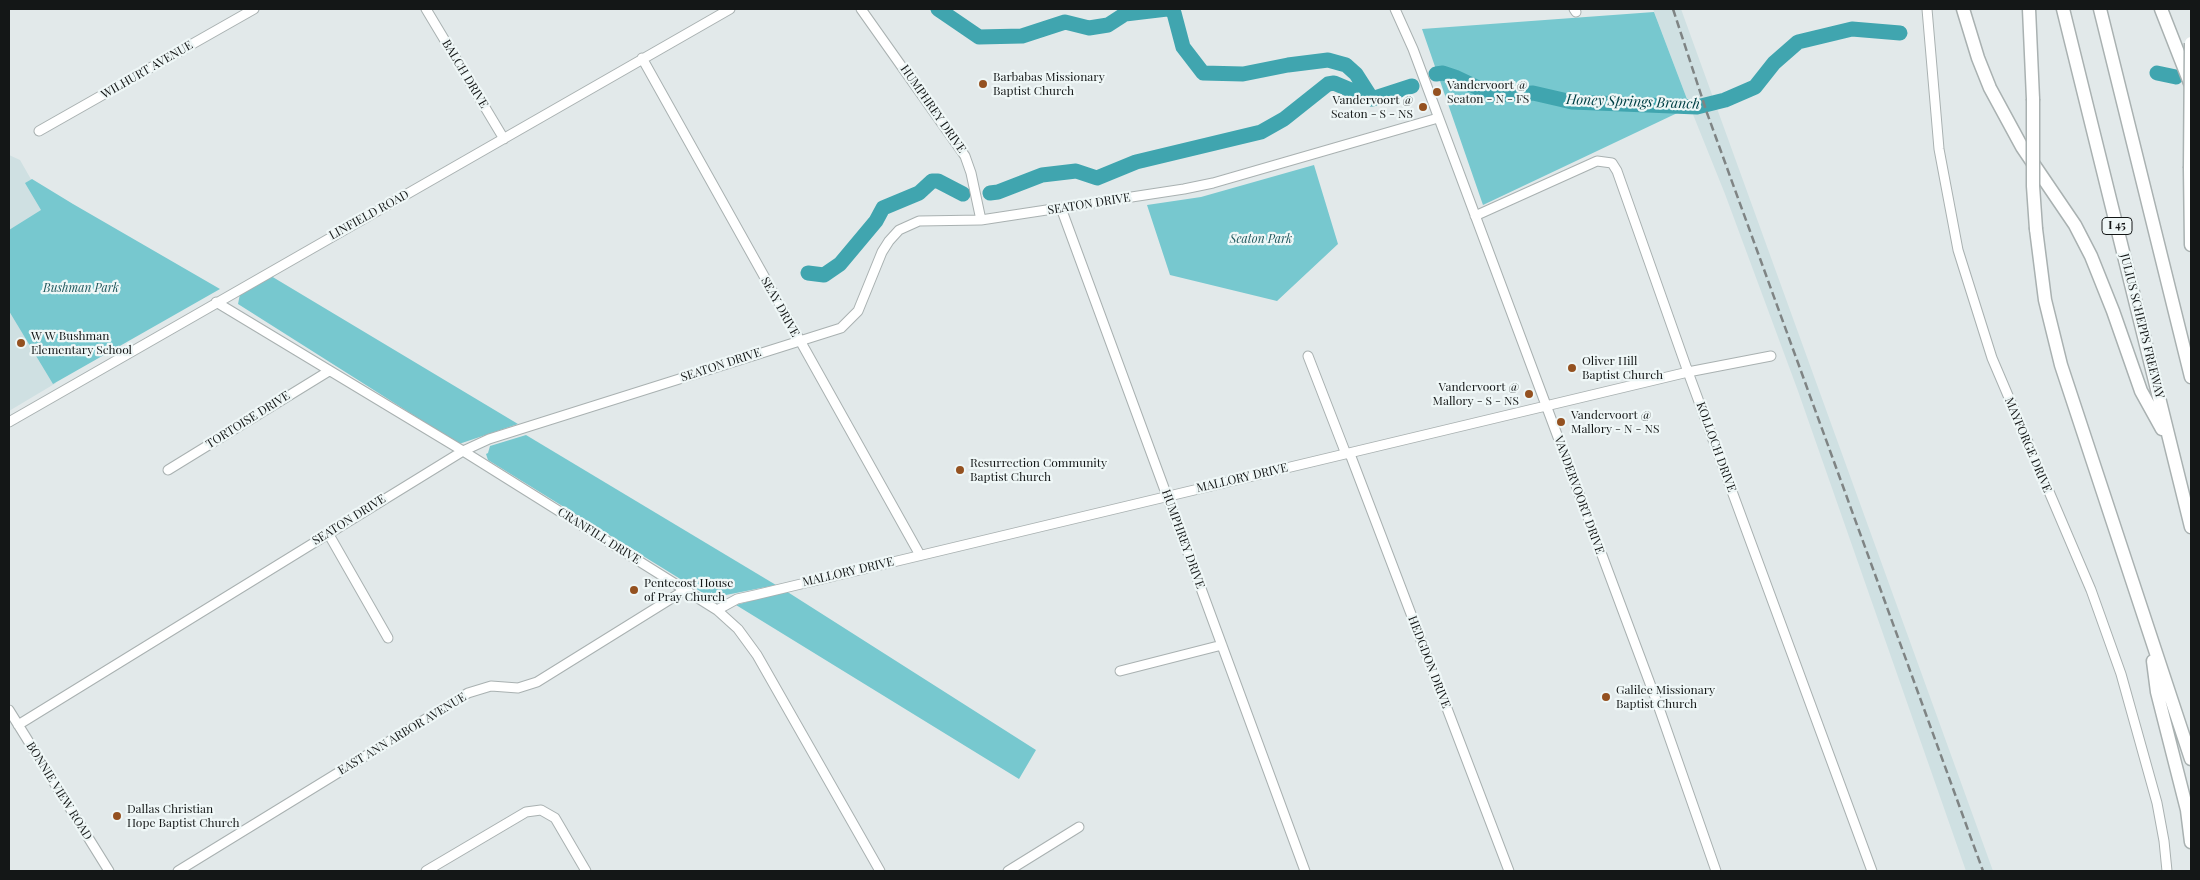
<!DOCTYPE html>
<html>
<head>
<meta charset="utf-8">
<style>
  body { margin:0 }
  #map { position:relative; width:2200px; height:880px; overflow:hidden; background:#e2e9ea; font-family:"Playfair Display",serif }
  canvas { display:block }
  .frame { position:absolute; inset:0; border:10px solid #141717; pointer-events:none }
</style>
</head>
<body>
<div id="map">
<canvas width="2200" height="880"></canvas>
<div class="frame"></div>
</div>
<script>
const c = document.querySelector('canvas').getContext('2d');
c.lineJoin = 'round';
function paint(path, color) {
  c.fillStyle = color;
  c.fill(path, 'evenodd');
}
function poly(rows) {
  const path = new Path2D();
  for (const r of rows) {
    path.moveTo(r[0], r[1]);
    for (let i = 2; i < r.length; i += 2) path.lineTo(r[i], r[i + 1]);
  }
  return path;
}
function strokePath(path, color, width, dash) {
  c.strokeStyle = color;
  c.lineWidth = width;
  c.lineCap = dash ? 'butt' : 'round';
  c.setLineDash(dash || []);
  c.stroke(path);
}
function drawText(font, color, halo, rows, align = 'center') {
  c.font = font + ' "Playfair Display",serif';
  c.lineWidth = 4.5;
  c.setLineDash([]);
  c.textBaseline = 'middle';
  c.strokeStyle = halo;
  c.fillStyle = color;
  for (const [text, x, y, turn = 0] of rows) {
    c.save();
    c.translate(x, y);
    c.rotate((+turn || 0) * Math.PI / 180);
    c.textAlign = isNaN(turn) ? turn : align;
    if (halo) c.strokeText(text, 0, 0);
    c.fillText(text, 0, 0);
    c.restore();
  }
}
const built = poly([
  [1653,9,1681,9,1993,871,1966,871,1798,391,1725,194,1690,107],
  [9,155,20,160,48,209,9,231],
  [9,303,56,383,9,411]
]);
const green = poly([
  [1654,12,1690,107,1483,205,1422,29],
  [1314,165,1338,244,1277,301,1170,275,1147,205,1201,197],
  [32,179,73,204,220,289,53,384,9,311,9,230,41,210,25,183],
  [271,276,518,424,459,444,238,304,240,294],
  [526,435,776,585,711,598,488,460,486,454,488,453,490,446],
  [786,591,1036,750,1019,779,736,605]
]);
const river = poly([
  [938,9,979,37,1022,36,1065,22,1089,28,1108,25,1125,14,1167,9],
  [1169,9,1174,13,1183,47,1203,73,1243,74,1288,65,1328,60,1346,65,1356,74,1372,99,1412,86],
  [2157,73,2176,77],
  [1436,74,1443,73,1455,77,1493,95,1533,93,1572,102,1697,107,1725,100,1755,87,1774,63,1798,42,1852,29,1900,33],
  [990,193,998,192,1042,175,1076,171,1097,178,1136,162,1261,132,1284,119,1328,84,1334,83,1372,99],
  [808,273,824,275,840,264,876,221,883,208,919,193,932,181,938,181,963,194]
]);
const minor = poly([
  [426,9,504,139],
  [861,9,965,156,971,173,981,220],
  [1395,9,1413,49,1658,705,1716,871],
  [1574,9,1576,12],
  [1927,9,1939,149,1958,250,1992,358,2091,590,2121,674,2157,803,2164,841,2167,871],
  [642,58,920,555],
  [39,131,254,9],
  [1061,208,1305,871],
  [1475,216,1597,161,1612,163,1617,171,1688,372,1872,871],
  [216,302,463,451,717,610,738,629,757,655,880,871],
  [1308,356,1346,454],
  [9,422,730,9],
  [1350,454,1509,871],
  [168,470,329,371],
  [328,533,388,638],
  [717,610,737,599,755,595,1688,372,1771,356],
  [1120,671,1222,645],
  [9,710,109,871],
  [18,725,463,451,489,439,841,328,858,311,882,252,889,241,899,230,919,221,981,220,1184,189,1213,183,1438,118],
  [178,871,468,693,491,686,518,688,537,682,685,590],
  [426,871,526,812,541,810,555,818,586,871],
  [1008,871,1079,827]
]);
const highway = poly([
  [1963,9,1978,58,1990,88,2022,147,2075,225,2091,256,2113,311,2141,391,2162,429],
  [2029,9,2033,99],
  [2063,9,2191,527],
  [2100,9,2191,377],
  [2161,9,2190,83],
  [2190,168,2191,245],
  [2036,229,2045,300,2061,365,2191,759],
  [2153,661,2157,692,2187,810,2191,842]
]);
const rail = poly([
  [1673,9,1707,113,1983,871]
]);
const highwayBridge = poly([
  [2033,99,2033,186,2036,229],
  [2190,168,2191,43]
]);
const markers = [
  [983,84,5,"#945120"],
  [1437,92,5,"#945120"],
  [1423,107,5,"#945120"],
  [21,343,5,"#945120"],
  [1572,368,5,"#945120"],
  [1529,394,5,"#945120"],
  [1561,422,5,"#945120"],
  [960,470,5,"#945120"],
  [634,590,5,"#945120"],
  [1606,697,5,"#945120"],
  [117,816,5,"#945120"]
];
const shields = [
  [2117,226,30]
];
const shieldNames = [
  ["I 45",2117,226]
];
const streetNames = [
  ["WILHURT AVENUE",147,70,-30],
  ["BALCH DRIVE",465,74,59],
  ["HUMPHREY DRIVE",933,109,55],
  ["SEATON DRIVE",1089,204,-9],
  ["LINFIELD ROAD",369,215,-29],
  ["SEAY DRIVE",780,307,61],
  ["JULIUS SCHEPPS FREEWAY",2142,326,76],
  ["SEATON DRIVE",721,365,-18],
  ["TORTOISE DRIVE",248,420,-32],
  ["MAYFORGE DRIVE",2028,445,67],
  ["KOLLOCH DRIVE",1716,447,70],
  ["MALLORY DRIVE",1242,478,-13],
  ["VANDERVOORT DRIVE",1579,495,70],
  ["SEATON DRIVE",349,520,-32],
  ["CRANFILL DRIVE",599,536,32],
  ["HUMPHREY DRIVE",1183,539,70],
  ["MALLORY DRIVE",848,572,-13],
  ["HEDGDON DRIVE",1429,662,69],
  ["EAST ANN ARBOR AVENUE",402,734,-31],
  ["BONNIE VIEW ROAD",59,791,58]
];
const poiNames = [
  ["Barbabas Missionary",993,77],
  ["Baptist Church",993,91],
  ["Vandervoort @",1447,85],
  ["Seaton - N - FS",1447,99],
  ["Vandervoort @",1413,100,"right"],
  ["Seaton - S - NS",1413,114,"right"],
  ["W W Bushman",31,336],
  ["Elementary School",31,350],
  ["Oliver Hill",1582,361],
  ["Baptist Church",1582,375],
  ["Vandervoort @",1519,387,"right"],
  ["Mallory - S - NS",1519,401,"right"],
  ["Vandervoort @",1571,415],
  ["Mallory - N - NS",1571,429],
  ["Resurrection Community",970,463],
  ["Baptist Church",970,477],
  ["Pentecost House",644,583],
  ["of Pray Church",644,597],
  ["Galilee Missionary",1616,690],
  ["Baptist Church",1616,704],
  ["Dallas Christian",127,809],
  ["Hope Baptist Church",127,823]
];
const parkNames = [
  ["Seaton Park",1261,239],
  ["Bushman Park",81,288]
];
const waterNames = [
  ["Honey Springs Branch",1633,102,2]
];
paint(built, '#cfe0e2');
paint(green, '#77c8cf');
strokePath(river, '#40a5af', 15);
strokePath(minor, '#a9b1b1', 11);
strokePath(highway, '#a9b1b1', 15);
strokePath(minor, '#fff', 9);
strokePath(highway, '#fff', 12);
strokePath(rail, '#7f8484', 2.5, [8, 4]);
strokePath(highwayBridge, '#a9b1b1', 15, []);
strokePath(highwayBridge, '#fff', 12);
for (const [x, y, r, color] of markers) {
  const dot = new Path2D();
  dot.arc(x, y, r, 0, 2 * Math.PI);
  c.fillStyle = color;
  c.fill(dot);
  strokePath(dot, '#eff7f7', 2);
}
for (const [x, y, w] of shields) {
  const box = new Path2D();
  box.roundRect(x - w / 2, y - 8.5, w, 17, 4);
  c.fillStyle = '#eff7f7';
  c.fill(box);
  strokePath(box, '#141717', 1);
}
drawText('bold 11px', '#141717', null, shieldNames);
drawText('12px', '#141717', '#eff7f7', streetNames);
drawText('12px', '#141717', '#eff7f7', poiNames, 'left');
drawText('italic 12px', '#1f585d', '#eff7f7', parkNames);
drawText('italic 14px', '#004045', '#eff7f7', waterNames);
</script>
</body>
</html>
